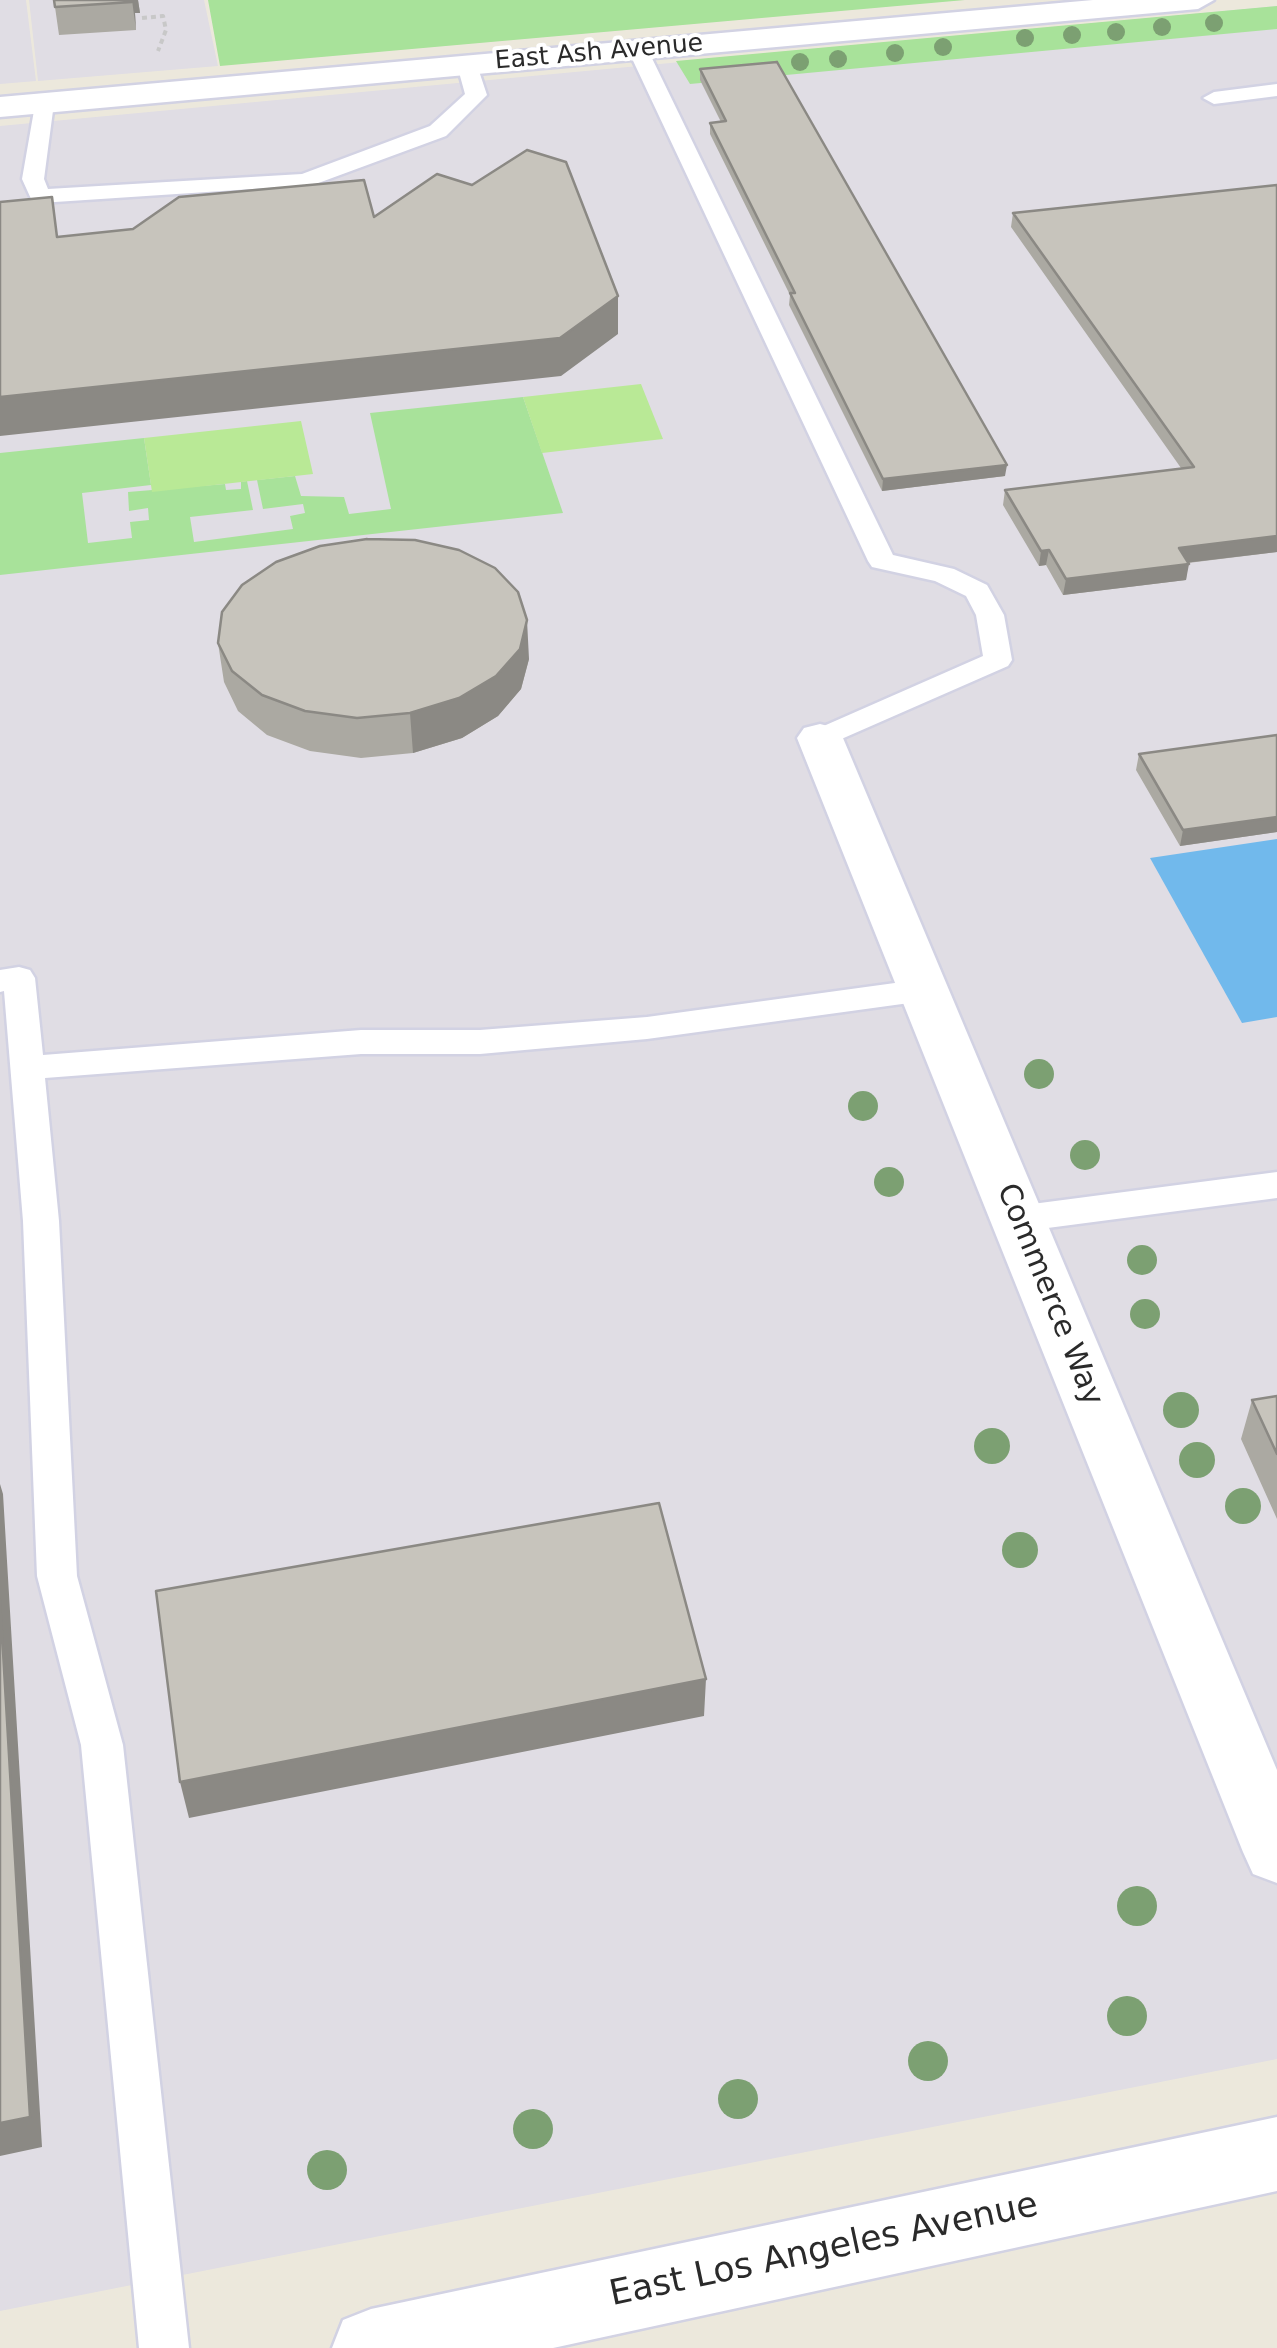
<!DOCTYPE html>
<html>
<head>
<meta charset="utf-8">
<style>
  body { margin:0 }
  canvas { display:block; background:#ece8dc }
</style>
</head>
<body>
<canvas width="1277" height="2348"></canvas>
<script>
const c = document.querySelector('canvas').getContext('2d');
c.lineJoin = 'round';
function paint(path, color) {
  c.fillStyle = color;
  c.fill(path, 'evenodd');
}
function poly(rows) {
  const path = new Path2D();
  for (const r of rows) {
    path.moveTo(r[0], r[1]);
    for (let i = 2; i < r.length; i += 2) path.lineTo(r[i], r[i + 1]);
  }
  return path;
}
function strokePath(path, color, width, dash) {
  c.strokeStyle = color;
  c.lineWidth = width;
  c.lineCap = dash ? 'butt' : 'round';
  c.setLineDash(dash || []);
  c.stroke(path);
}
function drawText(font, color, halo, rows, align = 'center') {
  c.font = font + ' "DejaVu Sans",sans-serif';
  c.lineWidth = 8;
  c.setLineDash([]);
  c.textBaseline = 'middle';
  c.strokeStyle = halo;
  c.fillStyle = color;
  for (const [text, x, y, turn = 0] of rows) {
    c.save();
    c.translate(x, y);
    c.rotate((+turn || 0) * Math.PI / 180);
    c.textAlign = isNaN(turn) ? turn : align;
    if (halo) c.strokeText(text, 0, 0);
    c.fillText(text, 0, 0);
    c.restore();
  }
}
const industrial = poly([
  [0,0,26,0,36,81,0,84],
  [29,0,204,0,218,66,38,81],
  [1277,6,1277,2059,0,2311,0,126]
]);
const green = poly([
  [208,0,965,0,220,66],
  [1277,6,1277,29,690,84,676,61],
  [523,397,563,513,0,575,0,453,144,438,151,485,82,493,88,543,132,538,130,522,149,520,148,508,129,511,128,492,225,484,226,490,241,489,241,482,247,481,253,510,190,517,194,542,293,529,290,516,305,513,303,504,263,509,257,480,295,476,301,496,344,497,349,514,391,509,370,413]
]);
const pitch = poly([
  [641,384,663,439,542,453,523,397],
  [301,421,313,474,152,492,144,438]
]);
const water = poly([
  [1277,839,1277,1017,1242,1023,1150,858]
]);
const path = poly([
  [142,18,163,16,166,30,158,51]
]);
const service = poly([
  [638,44,648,50,893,555,954,569,987,585,1004,615,1012,660,1008,666,830,744,820,747,805,738,810,732,983,656,976,615,966,596,935,581,872,567,868,561,628,50,638,44],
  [467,59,477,65,487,95,446,136,313,185,40,203,32,201,22,179,36,99,50,99,54,103,44,179,48,189,302,174,430,126,465,94,457,65,467,59],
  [1277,84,1277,96,1214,104,1203,98,1214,92,1277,84],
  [19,967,30,970,35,978,43,1055,361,1030,480,1030,647,1017,924,979,936,982,940,990,936,998,924,1001,647,1039,480,1054,361,1054,45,1078,59,1221,77,1576,123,1745,189,2348,139,2348,81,1745,37,1576,23,1221,4,991,0,992,0,970,19,967],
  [1277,1172,1277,1198,1017,1232,1004,1228,999,1219,1004,1210,1017,1206,1277,1172]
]);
const minor = poly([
  [1093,0,1214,0,1198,9,0,117,0,97,1093,0],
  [820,724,836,728,843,738,1277,1770,1277,1883,1253,1874,1243,1852,797,738,804,728,820,724],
  [1277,2117,1277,2191,553,2348,332,2348,343,2320,371,2309,1277,2117]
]);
const trees = [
  [1214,23,9],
  [1162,27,9],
  [1116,32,9],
  [1072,35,9],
  [1025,38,9],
  [943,47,9],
  [895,53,9],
  [838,59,9],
  [800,62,9],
  [1039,1074,15],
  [863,1106,15],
  [1085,1155,15],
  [889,1182,15],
  [1142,1260,15],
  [1145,1314,15],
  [1181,1410,18],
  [992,1446,18],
  [1197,1460,18],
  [1243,1506,18],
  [1020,1550,18],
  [1137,1906,20],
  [1127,2016,20],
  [928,2061,20],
  [738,2099,20],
  [533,2129,20],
  [327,2170,20]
];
const wall = poly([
  [54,0,138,0,140,13,135,13,136,30,59,35],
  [700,69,1005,476,882,491,789,305,790,295,710,134,710,123,721,122,700,80],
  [1277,185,1277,552,1188,563,1186,580,1063,595,1046,565,1039,566,1003,505,1005,490,1181,468,1011,227,1013,213],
  [218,643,529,659,521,689,498,716,462,738,413,753,361,758,310,751,267,735,238,711,224,682],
  [1277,735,1277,832,1180,846,1136,770,1139,754],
  [1277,1396,1277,1519,1241,1439,1252,1400]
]);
const shadedWall = poly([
  [132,0,138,0,140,13,135,13,136,30],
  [618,296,618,334,561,376,0,436,0,397],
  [1007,465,1005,476,882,491,883,479],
  [1277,536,1277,552,1176,564,1179,548],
  [1049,550,1046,565,1039,566,1041,551],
  [1189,564,1186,580,1063,595,1066,579],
  [527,620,529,659,521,689,498,716,462,738,413,753,410,713],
  [1277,817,1277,832,1180,846,1183,830],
  [0,1484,3,1494,42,2147,0,2156],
  [706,1679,704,1716,189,1818,180,1782]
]);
const building = poly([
  [54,0,132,0,132,2,55,7,54,0],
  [777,62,1007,465,883,479,790,293,795,293,710,123,726,121,700,69,777,62],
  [527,150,566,162,618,296,560,338,0,397,0,202,52,197,57,237,133,229,179,197,364,180,374,217,437,174,472,185,527,150],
  [1277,185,1277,536,1179,548,1189,564,1066,579,1049,550,1041,551,1005,490,1194,467,1013,213,1277,185],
  [367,539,415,540,459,550,495,568,518,592,527,620,520,649,496,676,459,698,410,713,357,718,305,711,262,695,232,671,218,643,222,612,242,585,276,562,320,546,367,539],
  [1277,735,1277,817,1183,830,1139,754,1277,735],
  [1277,1396,1277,1454,1252,1400,1277,1396],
  [659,1503,706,1679,180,1782,156,1591,659,1503],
  [0,1600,30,2117,0,2123,0,1600]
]);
const farStreetnames = [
  ["East Ash Avenue",599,53,-5]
];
const streetNames = [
  ["Commerce Way",1049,1295,68]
];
const nearStreetnames = [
  ["East Los Angeles Avenue",824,2251,-12]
];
paint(industrial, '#e0dde4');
paint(green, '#a8e29a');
paint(pitch, '#b9e996');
paint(water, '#71b9ec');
strokePath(service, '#d2d2e3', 5);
strokePath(minor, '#d2d2e3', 5);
strokePath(path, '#c8c8c8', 4, [5, 4]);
paint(service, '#fff');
paint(minor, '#fff');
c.fillStyle = '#7ca072';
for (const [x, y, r] of trees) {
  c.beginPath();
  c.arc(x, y, r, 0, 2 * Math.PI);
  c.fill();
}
paint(wall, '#aba9a2');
paint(shadedWall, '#8b8984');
paint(building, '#c7c4bc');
strokePath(building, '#8b8984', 2.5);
drawText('25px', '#2a2a2a', '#fff', farStreetnames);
drawText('30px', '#2a2a2a', '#fff', streetNames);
drawText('35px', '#2a2a2a', '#fff', nearStreetnames);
</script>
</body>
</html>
